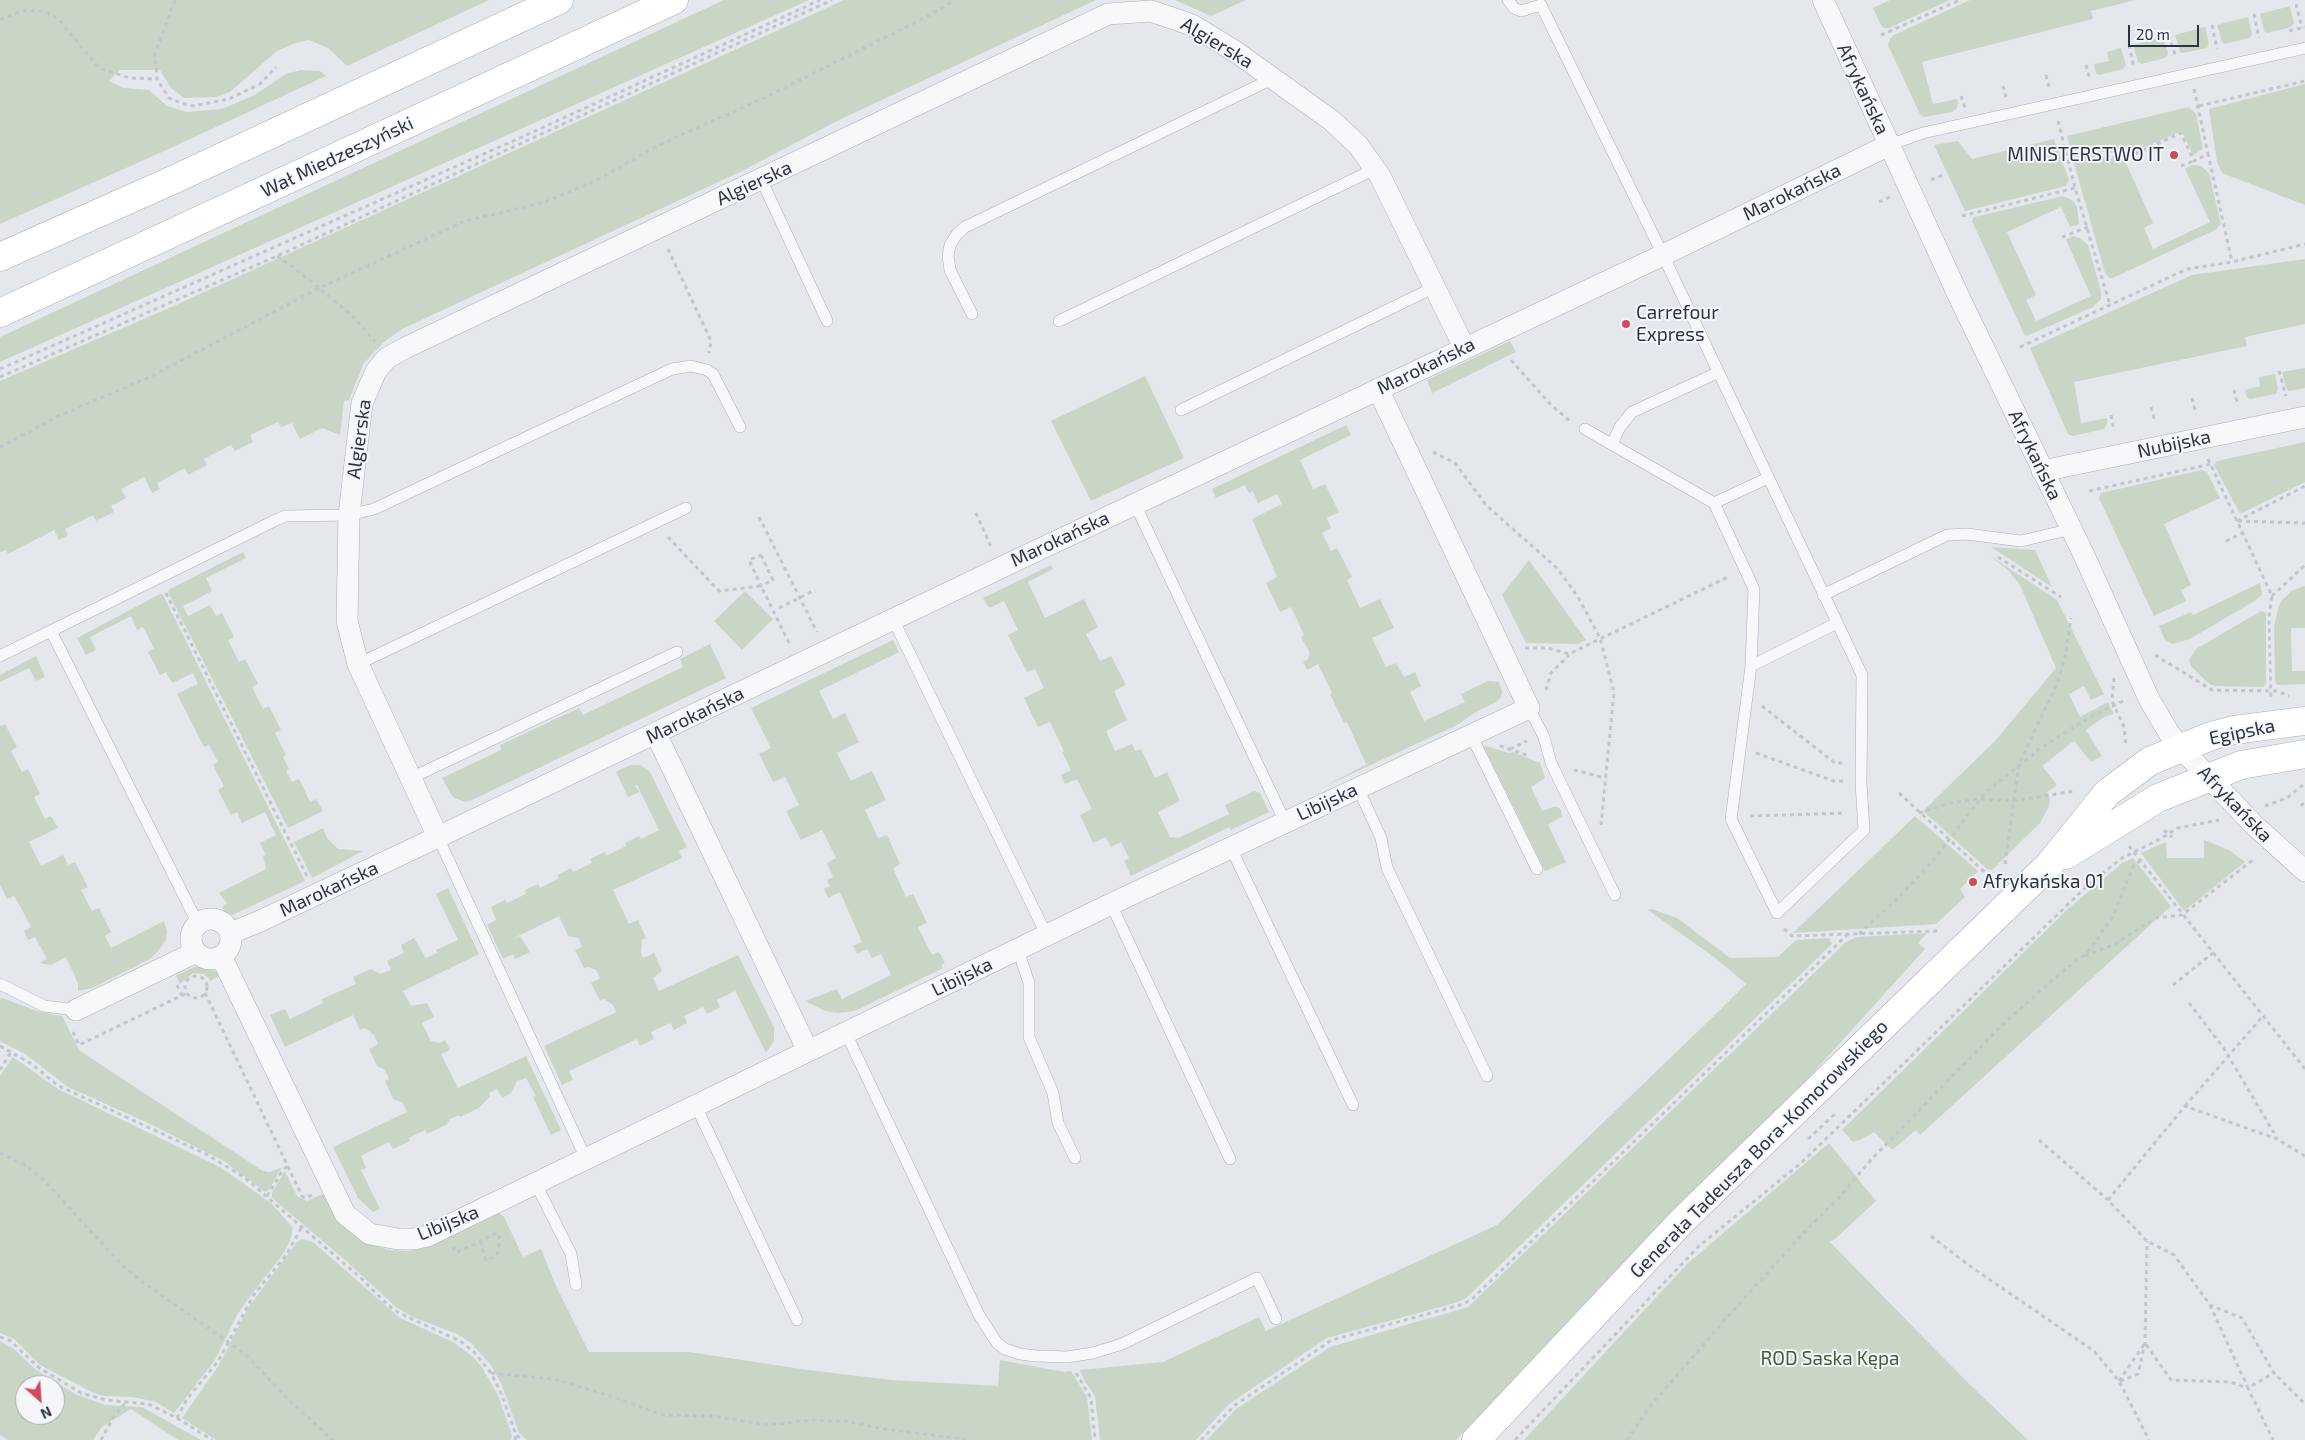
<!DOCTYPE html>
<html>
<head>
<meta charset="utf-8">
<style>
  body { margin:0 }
  #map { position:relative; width:2305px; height:1440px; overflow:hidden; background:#e4e7ec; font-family:"Exo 2",sans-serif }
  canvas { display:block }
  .north { position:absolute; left:15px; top:1375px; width:50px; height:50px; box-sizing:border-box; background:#f4f6f9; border:1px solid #a4a8b1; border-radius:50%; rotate:154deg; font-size:14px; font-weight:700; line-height:20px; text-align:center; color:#2b3445 }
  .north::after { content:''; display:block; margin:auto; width:18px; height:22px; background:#d1495b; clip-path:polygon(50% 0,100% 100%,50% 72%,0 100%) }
  .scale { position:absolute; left:2128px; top:25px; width:71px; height:22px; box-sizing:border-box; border:2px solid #2b3445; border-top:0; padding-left:6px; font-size:15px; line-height:18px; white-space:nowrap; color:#2b3445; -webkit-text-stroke:4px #f4f6f9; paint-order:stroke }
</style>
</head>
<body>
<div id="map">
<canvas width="2305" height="1440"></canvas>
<div class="north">N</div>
<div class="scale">20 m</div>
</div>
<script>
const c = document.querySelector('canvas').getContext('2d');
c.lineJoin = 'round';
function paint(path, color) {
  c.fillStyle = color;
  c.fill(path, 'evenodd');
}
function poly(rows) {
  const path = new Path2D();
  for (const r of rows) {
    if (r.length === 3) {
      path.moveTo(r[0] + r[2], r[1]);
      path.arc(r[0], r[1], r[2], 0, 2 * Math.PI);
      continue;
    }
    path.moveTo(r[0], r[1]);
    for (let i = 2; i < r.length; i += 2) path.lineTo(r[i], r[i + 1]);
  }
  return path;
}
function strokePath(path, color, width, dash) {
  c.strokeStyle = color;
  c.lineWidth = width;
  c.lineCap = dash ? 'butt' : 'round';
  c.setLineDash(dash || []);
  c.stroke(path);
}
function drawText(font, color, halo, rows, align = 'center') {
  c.font = font + ' "Exo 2",sans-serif';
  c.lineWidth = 4;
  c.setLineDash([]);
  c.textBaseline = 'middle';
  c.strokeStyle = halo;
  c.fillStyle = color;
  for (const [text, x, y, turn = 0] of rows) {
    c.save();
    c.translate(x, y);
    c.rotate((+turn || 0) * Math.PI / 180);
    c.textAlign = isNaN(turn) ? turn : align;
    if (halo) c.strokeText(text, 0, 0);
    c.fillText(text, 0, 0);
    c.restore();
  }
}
const green = poly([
  [0,0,489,0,347,66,328,48,309,40,295,43,277,51,230,92,216,97,184,98,171,88,160,70,120,70,109,81,124,88,149,90,167,106,187,112,222,109,255,95,286,74,301,70,320,71,326,76,162,152,0,224],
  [724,0,809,0,0,362,0,337],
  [844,0,1096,0,839,120,742,171,402,329,383,343,364,363,349,400,344,401,340,435,322,428,300,439,292,423,281,427,278,422,250,435,253,442,235,451,231,445,204,459,207,465,188,475,185,468,157,483,160,489,152,493,144,477,121,489,126,498,111,506,114,512,96,521,93,515,65,529,68,535,59,540,54,530,8,554,6,550,0,552,0,381,176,305],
  [1175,0,1246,0,1211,16],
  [1890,0,1950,0,1889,28,1884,28,1881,25,1873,8],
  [1970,0,2135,0,2091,11,2093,19,1922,62,1933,104,1957,99,1958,103,1957,108,1952,112,1924,117,1920,114,1888,45,1890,39,1894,35],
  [2290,6,2294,23,2291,27,2267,33,2264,31,2260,14],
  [2248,17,2252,34,2249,38,2225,44,2222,42,2217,25],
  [2205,27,2209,44,2207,48,2183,53,2180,52,2175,35],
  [2163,37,2168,54,2165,58,2141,64,2138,62,2133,45],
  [2121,48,2126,65,2123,69,2099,75,2096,73,2094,64,2109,61,2107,52],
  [2305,84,2305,205,2222,173,2217,162,2209,109],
  [2189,107,2196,114,2203,149,2193,155,2182,131,2127,155,2072,147,2069,144,2067,136],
  [2054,139,2069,180,2066,186,1965,211,1934,145,1958,141,1972,159],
  [2075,153,2125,161,2153,223,2144,228,2153,249,2210,222,2185,169,2192,165,2201,166,2209,173,2221,224,2215,230,2113,278,2109,278,2105,273,2072,156],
  [2063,196,2073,201,2077,207,2079,224,2070,227,2061,207,2007,232,2036,295,2026,300,2036,321,2091,296,2066,240,2072,236,2080,238,2088,245,2101,291,2101,299,2093,307,2027,336,2024,334,1972,221,1974,217,1979,216],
  [2305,259,2305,324,2245,337,2247,346,2074,382,2081,423,2107,418,2107,424,2104,429,2073,436,2068,434,2030,348,2192,275],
  [1510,341,1516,352,1432,393,1427,380],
  [2305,368,2305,388,2289,391,2286,388,2282,372],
  [2275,374,2278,389,2276,394,2250,399,2246,396,2245,390,2260,386,2259,377],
  [1145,376,1184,458,1091,501,1051,421],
  [1346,425,1351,435,1300,460,1313,489,1325,484,1339,512,1327,518,1331,528,1322,533,1331,551,1337,548,1352,577,1347,580,1360,608,1380,599,1394,628,1372,638,1386,667,1396,663,1404,677,1415,672,1421,686,1410,692,1424,721,1465,702,1461,694,1488,681,1499,682,1502,691,1501,697,1496,702,1474,713,1457,725,1321,788,1371,762,1366,764,1347,722,1344,723,1330,694,1332,693,1318,664,1307,670,1303,662,1308,659,1310,653,1301,637,1304,635,1291,607,1280,612,1266,583,1277,577,1252,519,1282,504,1277,494,1258,503,1253,491,1249,493,1245,485,1216,498,1212,489],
  [2305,442,2305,482,2240,514,2214,465,2217,461],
  [2202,470,2207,472,2220,498,2164,524,2191,585,2181,590,2186,601,2154,616,2099,498,2101,493],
  [1991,547,2035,550,2052,587],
  [243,552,246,558,206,578,212,591,183,606,188,616,210,605,216,616,222,613,234,637,228,640,239,662,245,659,258,684,252,687,263,709,269,706,281,730,275,733,286,755,283,757,289,769,286,771,292,782,299,779,310,802,316,799,323,811,288,828,168,592,170,589],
  [1989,555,2057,600,2104,694,2091,700,2084,686,2069,694,2080,717,2108,702,2114,714,2104,717,2086,730,2102,756,2091,762,2074,741,2042,766,2057,785,2047,792,2050,800,2049,806,2040,823,1992,870,1987,869,1923,811,1995,741,2056,668,2020,585,2007,569],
  [1529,560,1586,640,1577,644,1526,643,1502,595],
  [1051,565,1053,569,1028,582,1045,618,1084,599,1098,627,1086,634,1100,661,1111,656,1126,685,1114,691,1127,720,1106,731,1115,751,1132,744,1135,751,1141,749,1155,778,1167,772,1180,801,1158,812,1170,837,1178,838,1229,814,1225,805,1254,791,1260,793,1269,812,1231,830,1229,827,1131,876,1124,861,1129,858,1121,842,1111,847,1106,837,1093,843,1080,815,1092,809,1077,779,1065,784,1061,775,1071,770,1062,752,1064,751,1050,722,1038,727,1024,698,1044,688,1035,669,1027,672,1008,635,1018,630,1004,601,989,608,983,598],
  [2260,583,2262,594,2256,600,2190,639,2172,644,2165,640,2159,626,2191,612,2193,615],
  [2305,586,2305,628,2291,628,2292,671,2305,671,2305,684,2277,685,2275,681,2274,627,2277,613,2281,601,2293,590],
  [745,591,773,619,742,650,714,621],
  [160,594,163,595,305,881,232,915,222,913,223,906,227,903,219,893,266,869,263,856,266,855,260,843,276,835,265,812,242,823,237,812,231,815,218,790,224,786,213,765,218,762,209,745,204,747,177,694,198,684,193,673,172,683,166,672,160,675,148,652,154,648,143,627,137,630,131,616,90,637,96,650,86,655,77,638],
  [2261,611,2266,613,2266,683,2264,687,2214,686,2208,683,2191,666,2189,660,2196,649],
  [893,640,899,652,819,691,833,719,845,713,859,742,837,753,851,781,872,771,886,800,865,810,878,838,887,835,900,864,893,868,906,897,913,894,927,923,918,927,932,955,939,952,945,963,941,965,943,968,855,1011,838,1013,825,1011,805,1001,837,989,842,999,891,975,881,954,872,958,867,949,857,954,853,946,862,942,840,892,828,898,824,889,830,886,827,880,833,877,827,863,836,858,822,830,801,840,786,811,799,805,785,777,773,782,759,754,771,748,751,708],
  [710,644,726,678,472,800,465,802,454,798,449,791,442,778,501,750,500,745,579,708,583,715,683,667,680,659],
  [36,656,45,677,36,681,29,668,0,682,0,675],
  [5,724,17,747,11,751,22,772,28,769,40,794,34,797,45,819,51,816,58,828,29,842,41,866,63,855,68,865,75,862,88,887,81,890,92,911,99,908,111,932,105,936,111,948,164,921,167,931,166,940,158,951,150,959,92,988,78,991,78,983,66,957,51,965,40,963,47,959,35,937,28,940,24,931,31,927,20,906,14,896,7,899,0,885,0,726],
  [1486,746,1509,753,1513,752,1540,763,1545,778,1531,787,1542,811,1553,807,1558,807,1561,810,1562,816,1548,825,1566,862,1545,871,1484,747],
  [630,765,641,765,650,772,687,847,679,851,682,858,613,890,629,924,638,920,646,938,642,940,641,952,643,958,654,953,662,971,653,978,659,991,738,955,774,1027,774,1041,766,1053,731,982,735,991,717,1000,720,1007,707,1014,703,1007,684,1016,687,1023,674,1030,670,1023,651,1032,654,1039,640,1046,637,1039,569,1071,573,1080,562,1085,544,1046,616,1012,613,1005,604,999,600,1001,591,983,600,978,596,970,588,967,584,968,575,950,582,947,578,938,568,936,559,916,512,939,520,936,530,952,515,959,513,954,503,959,487,925,496,920,491,907,505,900,507,903,526,894,525,890,538,884,540,888,559,878,557,875,571,868,573,872,592,863,590,859,605,852,606,856,626,846,625,843,639,836,641,839,659,830,637,785,635,785,639,792,628,797,616,772],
  [1915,816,1978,871,1960,889,1965,897,1936,924,1793,933],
  [323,828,327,838,338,849,363,851,312,878,294,842],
  [2204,840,2229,850,2245,862,2184,911,2141,853,2166,842,2167,858,2204,858],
  [2133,858,2171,906,1920,1135,1916,1130,1892,1150,1874,1132,1860,1140,1853,1142,1842,1130,2069,908,2122,863],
  [448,888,479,954,403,991,411,1006,427,1003,434,1017,422,1023,431,1041,440,1043,445,1040,450,1050,441,1054,458,1088,526,1056,561,1130,551,1135,533,1097,536,1096,526,1078,517,1081,511,1093,502,1098,497,1089,489,1093,490,1096,479,1108,460,1117,459,1115,450,1119,446,1125,427,1134,425,1130,409,1138,410,1141,393,1149,389,1142,361,1156,366,1168,361,1170,380,1209,373,1212,358,1198,333,1147,407,1112,403,1103,393,1099,385,1081,389,1079,385,1070,377,1066,369,1049,378,1044,374,1035,365,1028,360,1030,353,1015,285,1047,270,1015,285,1009,290,1019,323,1003,322,999,356,984,353,977,371,969,380,974,391,970,387,961,404,953,401,945,414,938,426,958,437,953,436,950,458,940,436,894],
  [1652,909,1677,918,1730,958,1778,957,1796,940,1829,938,1832,944,1466,1298,1455,1303,1327,1338,1229,1404,1196,1440,1100,1440,1095,1396,1084,1380,1080,1370,1163,1362,1259,1317,1266,1331,1497,1225,1721,1009,1746,984,1718,960,1648,910],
  [1927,933,1918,943,1925,949,1802,1085,1651,1233,1456,1440,1207,1440,1236,1409,1330,1347,1468,1307,1846,942,1857,937],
  [197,966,208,967,217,972,219,976,211,981,204,974,193,973,180,984,176,975],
  [2,998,37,1011,62,1016,80,1051,263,1171,270,1172,282,1167,269,1190,265,1192,224,1161,148,1123,68,1087,25,1054,0,1041,0,999],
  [13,1057,58,1089,222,1168,272,1204,293,1228,290,1241,283,1254,248,1299,237,1315,215,1360,174,1413,156,1402,133,1397,104,1396,94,1393,40,1365,14,1339,0,1333,0,1076],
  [1829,1143,1876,1201,1834,1240,1829,1241,1966,1381,2028,1440,1524,1440,1687,1264],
  [285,1171,297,1196,307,1201,323,1194,332,1211,373,1245,390,1250,408,1251,431,1246,499,1213,504,1217,523,1257,541,1249,556,1286,589,1352,689,1352,808,1370,891,1380,998,1386,1000,1360,1064,1372,1071,1371,1087,1397,1092,1440,527,1440,519,1433,501,1383,490,1364,471,1343,457,1334,413,1317,397,1308,345,1260,272,1198,272,1192],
  [302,1239,313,1242,400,1318,453,1342,472,1356,481,1366,498,1395,512,1435,511,1440,216,1440,182,1418,219,1365,248,1308,297,1242],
  [0,1341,14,1349,35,1369,75,1394,105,1405,142,1407,201,1440,178,1440,131,1409,102,1427,93,1440,8,1440,0,1435],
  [25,1385,55,1385,55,1415,25,1415]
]);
const path = poly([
  [175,0,155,54,157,79,169,98,181,103,193,106,229,99,260,84,276,67],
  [2296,4,2302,28],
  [2254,14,2259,38],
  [0,19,26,10,44,11,59,20,99,68,130,78,157,79],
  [2212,25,2217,49],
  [2289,31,2305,27],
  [1881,35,1960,0],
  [2169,35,2176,58],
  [2129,45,2134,68],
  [2086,65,2090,79],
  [2046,75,2049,87],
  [2003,86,2006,97],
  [2194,89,2208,154],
  [1961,96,1965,108],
  [2199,106,2305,81],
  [2058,121,2075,188,2110,305],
  [2065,149,2123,159,2181,133,2194,161,2208,154,2232,262],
  [2181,166,2194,161],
  [1931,180,1943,175],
  [1879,202,1890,197],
  [1962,216,2075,188],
  [2062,237,2088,227],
  [668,249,711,341,709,353],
  [277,256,293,267,349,313,375,341],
  [2020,347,2187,269,2232,262,2305,244],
  [1511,360,1551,405,1571,422],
  [0,369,522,137,820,0],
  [2279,371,2286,396],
  [0,377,277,256,832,0],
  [2234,390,2238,406],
  [2192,398,2196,414],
  [2151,407,2155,422],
  [2111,415,2114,431],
  [0,447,61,415,152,376,319,288,465,221,542,203,595,181,661,144,764,98,928,16,955,0],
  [1433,452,1455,463,1486,505,1558,569,1578,597,1600,638,1614,692,1601,825],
  [2208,459,2272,596,2269,617,2271,699],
  [2089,491,2211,464],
  [976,513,992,549],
  [759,517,817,632],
  [2237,521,2305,486],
  [2238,521,2305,523],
  [668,537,719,591,761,586,790,645],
  [2226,541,2243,533],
  [761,555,773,580,761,586,749,560,761,555],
  [1998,557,2061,597],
  [166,593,307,876],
  [2272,596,2305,565],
  [779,608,815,590],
  [1525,648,1548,648,1569,654,1730,576],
  [2155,655,2212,690,2277,691,2289,696],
  [2114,678,2112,701,2124,727,2126,746],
  [1546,690,1551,673,1569,655],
  [1762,706,1835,763,1844,763],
  [1500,746,1530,756],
  [1510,749,1527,741],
  [1756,753,1834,781,1845,781],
  [1574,770,1605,778],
  [1899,793,1991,878],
  [2265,806,2287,798,2305,783],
  [2301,806,2305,801],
  [1919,813,1950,803,1979,799,2013,801,2075,791],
  [1750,816,1846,813],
  [2164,830,2172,837],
  [2129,846,2305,1069],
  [2005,864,2019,764,2057,684,2065,658,2071,618],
  [1784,929,1792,936,1937,931],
  [1859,934,1901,895,1932,862,1985,793,2041,748,2090,717,2123,701],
  [2085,956,2115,944,2155,918,2182,915,2253,860],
  [196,987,11],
  [177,985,182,996],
  [2173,985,2213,953],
  [205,993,302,1196,305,1198,312,1195],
  [2189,1003,2223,1047,2277,1138],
  [73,1032,79,1045,187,993],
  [0,1046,30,1063,59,1086,206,1154,244,1177,362,1279,388,1305,399,1313,460,1341,474,1352,491,1373,502,1395,516,1435,523,1440],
  [0,1070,11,1052],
  [2185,1106,2263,1016],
  [1808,1139,1836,1113],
  [2039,1140,2108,1200],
  [0,1153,23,1164,45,1181,121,1264,141,1281,244,1353,290,1401,333,1440],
  [2305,1156,2277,1139,2185,1106,2108,1200,2147,1241,2174,1255,2210,1305,2242,1318,2274,1373,2305,1404],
  [267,1196,281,1173,288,1165],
  [1931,1236,1967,1264,2094,1351,2119,1381,2149,1440],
  [480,1241,486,1260,496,1256,499,1249,499,1231],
  [453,1247,456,1253,499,1232],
  [2210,1305,2248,1388,2274,1373],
  [0,1337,11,1341,38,1367,81,1393,106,1400,148,1404,177,1418,212,1440],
  [491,1373,554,1379,614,1397,662,1415,713,1416,768,1425,811,1420,844,1421,884,1429,971,1440],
  [1076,1373,1091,1398,1095,1440],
  [2119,1381,2145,1343,2171,1380,2230,1382,2248,1388,2273,1440],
  [2120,1381,2138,1374,2145,1343,2147,1241],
  [177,1418,187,1399,219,1360,253,1296,286,1255,302,1227],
  [101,1440,114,1416,127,1401],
  [515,1440,516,1435],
  [1201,1440,1235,1405,1332,1340,1460,1305,1471,1300,1848,934],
  [1515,1440,1699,1246,1801,1163,2088,885,2122,858,2158,840,2178,828,2219,820],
  [1627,1440,1648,1409,1722,1323,1806,1230,1838,1199,1869,1162,2003,1024,2063,971,2088,952,2113,916,2133,866,2140,861]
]);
const lane = poly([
  [1508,0,1514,8,1521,11,1541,5,1663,255,1862,675,1861,782,1864,830,1777,913,1731,819,1751,666,1754,589,1714,503,1585,429],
  [1889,145,1923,133,2305,48],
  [761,179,827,321],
  [972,314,950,270,948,256,950,245,957,234,965,227,1272,79],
  [1059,321,1375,169],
  [1181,410,1435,287],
  [1612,444,1620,427,1632,412,1717,373],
  [1714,503,1768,478],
  [1135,504,1285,822],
  [1823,595,1947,535,1967,534,2021,541,2072,529],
  [893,619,1047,936],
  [51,631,198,924],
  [0,656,278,519,286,516,349,515,374,509,672,369,691,366,707,370,713,374,740,427],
  [358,664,686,508],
  [1751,666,1837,623],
  [1529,708,1544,737,1551,763,1615,895],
  [1471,735,1537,869],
  [411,778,677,652],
  [1358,788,1381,838,1387,868,1487,1076],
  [438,837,586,1159],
  [1231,848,1353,1105],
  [1111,904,1230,1159],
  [1018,950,1029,983,1029,1037,1053,1093,1058,1123,1075,1158],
  [0,984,44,1006,76,1010],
  [846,1033,979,1315,997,1343,1005,1349,1020,1354,1036,1356,1067,1357,1093,1353,1122,1344,1257,1278,1276,1319],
  [696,1106,797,1320],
  [536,1184,571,1254,576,1285]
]);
const street = poly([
  [1823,0,1960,299,2083,553,2149,699,2169,733,2181,748,2254,825,2305,871],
  [2042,471,2305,417],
  [656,734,808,1051],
  [438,837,358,664,347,621,349,515,362,403,376,371,387,358,405,348,1108,14,1151,11,1192,25,1236,52,1331,120,1358,145,1380,176,1464,347],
  [211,939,20],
  [231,933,258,922,438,837,1019,559,1663,255,1889,145],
  [221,956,345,1214,370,1234,398,1239,414,1239,427,1236,1111,904,1529,708,1378,389],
  [76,1010,196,952]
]);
const secondary = poly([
  [0,257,175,179,559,0],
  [0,313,674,0],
  [2066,855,2158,798,2241,765,2305,754],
  [1476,1440,1683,1220,2049,865,2107,793,2150,761,2211,736,2234,730,2305,721]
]);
const markers = [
  [2174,155,5,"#d1495b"],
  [1626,324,5,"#d1495b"],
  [1973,882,5,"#d1495b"]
];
const streetNames = [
  ["Algierska",1217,43,31],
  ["Afrykańska",1863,89,65],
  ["Wał Miedzeszyński",337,157,-25],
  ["Algierska",754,183,-25],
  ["Marokańska",1792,192,-26],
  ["Marokańska",1426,366,-26],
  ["Algierska",359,439,-82],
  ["Nubijska",2174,444,-12],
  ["Afrykańska",2035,455,64],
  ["Marokańska",1060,539,-25],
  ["Marokańska",695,715,-26],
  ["Egipska",2242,732,-12],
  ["Libijska",1327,802,-25],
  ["Afrykańska",2235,804,46],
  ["Marokańska",329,889,-25],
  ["Libijska",962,977,-26],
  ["Generała Tadeusza Bora-Komorowskiego",1759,1149,-45],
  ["Libijska",448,1223,-22]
];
const poiNames = [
  ["MINISTERSTWO IT",2164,155,"right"],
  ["Carrefour",1636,313],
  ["Express",1636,335],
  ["Afrykańska 01",1983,882]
];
const parkNames = [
  ["ROD Saska Kępa",1830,1359]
];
paint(green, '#c9d6c5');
strokePath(lane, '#a9aeb7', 12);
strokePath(street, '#a9aeb7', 22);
strokePath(secondary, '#a9aeb7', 29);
strokePath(path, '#c2c5cb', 3, [4, 4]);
strokePath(lane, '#f7f8fa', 11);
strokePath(street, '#f7f8fa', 21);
strokePath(secondary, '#fff', 28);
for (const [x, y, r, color] of markers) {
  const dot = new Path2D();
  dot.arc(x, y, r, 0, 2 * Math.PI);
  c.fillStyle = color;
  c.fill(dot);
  strokePath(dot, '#f4f6f9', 2);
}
drawText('19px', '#2b3445', '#f4f6f9', streetNames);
drawText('19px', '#2b3445', '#f4f6f9', poiNames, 'left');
drawText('19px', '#3f6138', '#f4f6f9', parkNames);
</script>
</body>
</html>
